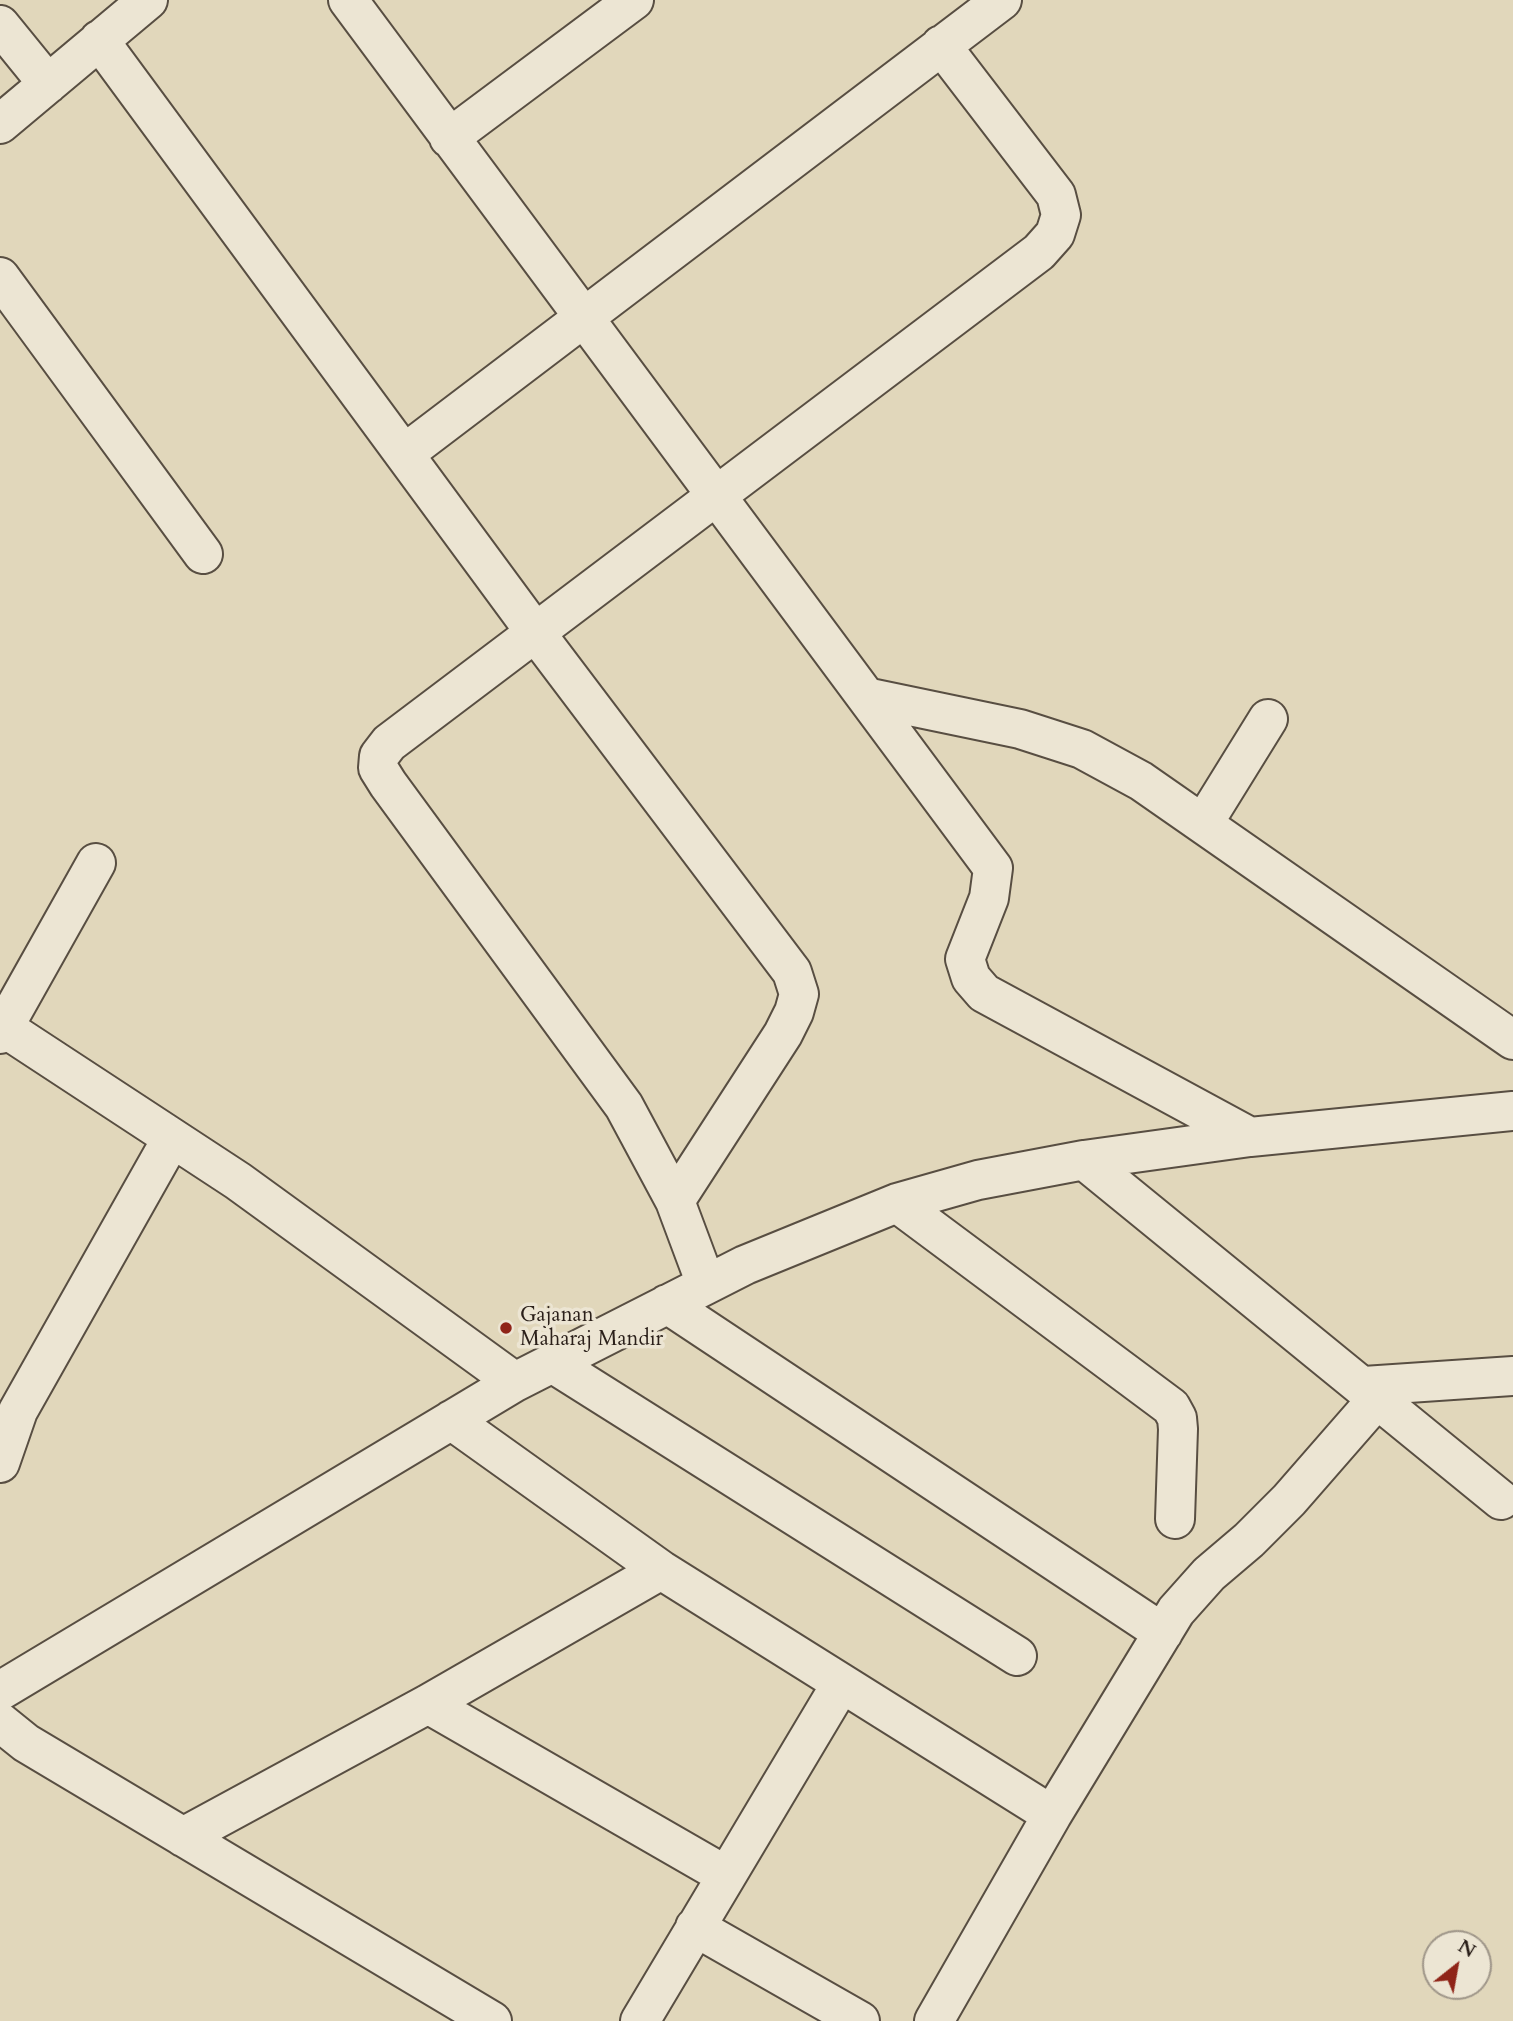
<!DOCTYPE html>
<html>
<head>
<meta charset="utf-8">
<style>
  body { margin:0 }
  #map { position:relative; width:1513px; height:2021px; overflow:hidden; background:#e1d7bb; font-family:Cardo,serif }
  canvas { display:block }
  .north { position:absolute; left:1422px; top:1930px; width:70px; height:70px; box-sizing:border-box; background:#ece5d3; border:2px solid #9f9689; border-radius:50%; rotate:31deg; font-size:19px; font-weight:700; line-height:28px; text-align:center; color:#2b201a }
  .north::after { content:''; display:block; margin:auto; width:24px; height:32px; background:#8f2418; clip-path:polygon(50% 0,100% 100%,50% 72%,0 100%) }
</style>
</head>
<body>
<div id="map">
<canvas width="1513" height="2021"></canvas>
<div class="north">N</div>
</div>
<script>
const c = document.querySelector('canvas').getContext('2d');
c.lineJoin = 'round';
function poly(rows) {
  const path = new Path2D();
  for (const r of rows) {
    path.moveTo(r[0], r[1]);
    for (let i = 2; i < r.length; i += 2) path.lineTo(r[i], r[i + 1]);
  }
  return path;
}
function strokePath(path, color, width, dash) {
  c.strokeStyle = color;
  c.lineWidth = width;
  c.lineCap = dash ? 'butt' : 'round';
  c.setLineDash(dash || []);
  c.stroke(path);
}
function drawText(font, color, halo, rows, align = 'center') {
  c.font = font + ' Cardo,serif';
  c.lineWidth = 7;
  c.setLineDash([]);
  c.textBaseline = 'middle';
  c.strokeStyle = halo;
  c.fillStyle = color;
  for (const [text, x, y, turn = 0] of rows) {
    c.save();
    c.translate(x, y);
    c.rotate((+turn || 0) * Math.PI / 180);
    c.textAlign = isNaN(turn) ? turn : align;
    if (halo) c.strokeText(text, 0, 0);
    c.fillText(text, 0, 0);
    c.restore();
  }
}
const minor = poly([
  [348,0,993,868,989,898,965,959,971,978,984,993,1250,1137],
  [0,25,48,84],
  [99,40,535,632,792,972,799,994,794,1012,783,1034,675,1201],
  [0,124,148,0],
  [449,138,634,0],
  [0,277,203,554],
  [404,454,1002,0],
  [866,697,1020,729,1082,749,1141,781,1513,1040],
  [1203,824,1268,719],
  [0,1025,238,1181,515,1382],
  [0,1034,96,863],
  [1084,1160,1501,1500],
  [897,1203,1171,1407,1177,1418,1178,1429,1175,1519],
  [706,1284,675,1201,624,1106,388,784,378,768,379,756,389,743,1039,252,1055,234,1061,215,1056,195,941,45],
  [667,1304,1163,1633],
  [552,1363,1017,1656],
  [1364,1386,1513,1376],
  [451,1420,661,1570,1052,1815],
  [0,1463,18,1411,172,1138],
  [0,1691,515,1382,745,1265,897,1203,978,1180,1084,1160,1250,1137,1513,1111],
  [428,1704,725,1875],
  [0,1722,26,1743,492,2021],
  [183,1837,428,1704,661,1570],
  [695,1927,860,2021],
  [640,2021,841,1684],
  [934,2021,1052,1815,1176,1611,1209,1574,1249,1540,1289,1500,1378,1398]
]);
const markers = [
  [506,1328,7,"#8f2418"]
];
const poiNames = [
  ["Gajanan",520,1316],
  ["Maharaj Mandir",520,1340]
];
strokePath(minor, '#584e42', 42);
strokePath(minor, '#ece5d3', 38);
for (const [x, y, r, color] of markers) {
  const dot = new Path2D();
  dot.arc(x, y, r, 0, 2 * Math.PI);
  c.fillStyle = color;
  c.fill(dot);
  strokePath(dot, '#ece5d3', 2.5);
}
drawText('21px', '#2b201a', '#ece5d3', poiNames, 'left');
</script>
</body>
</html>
